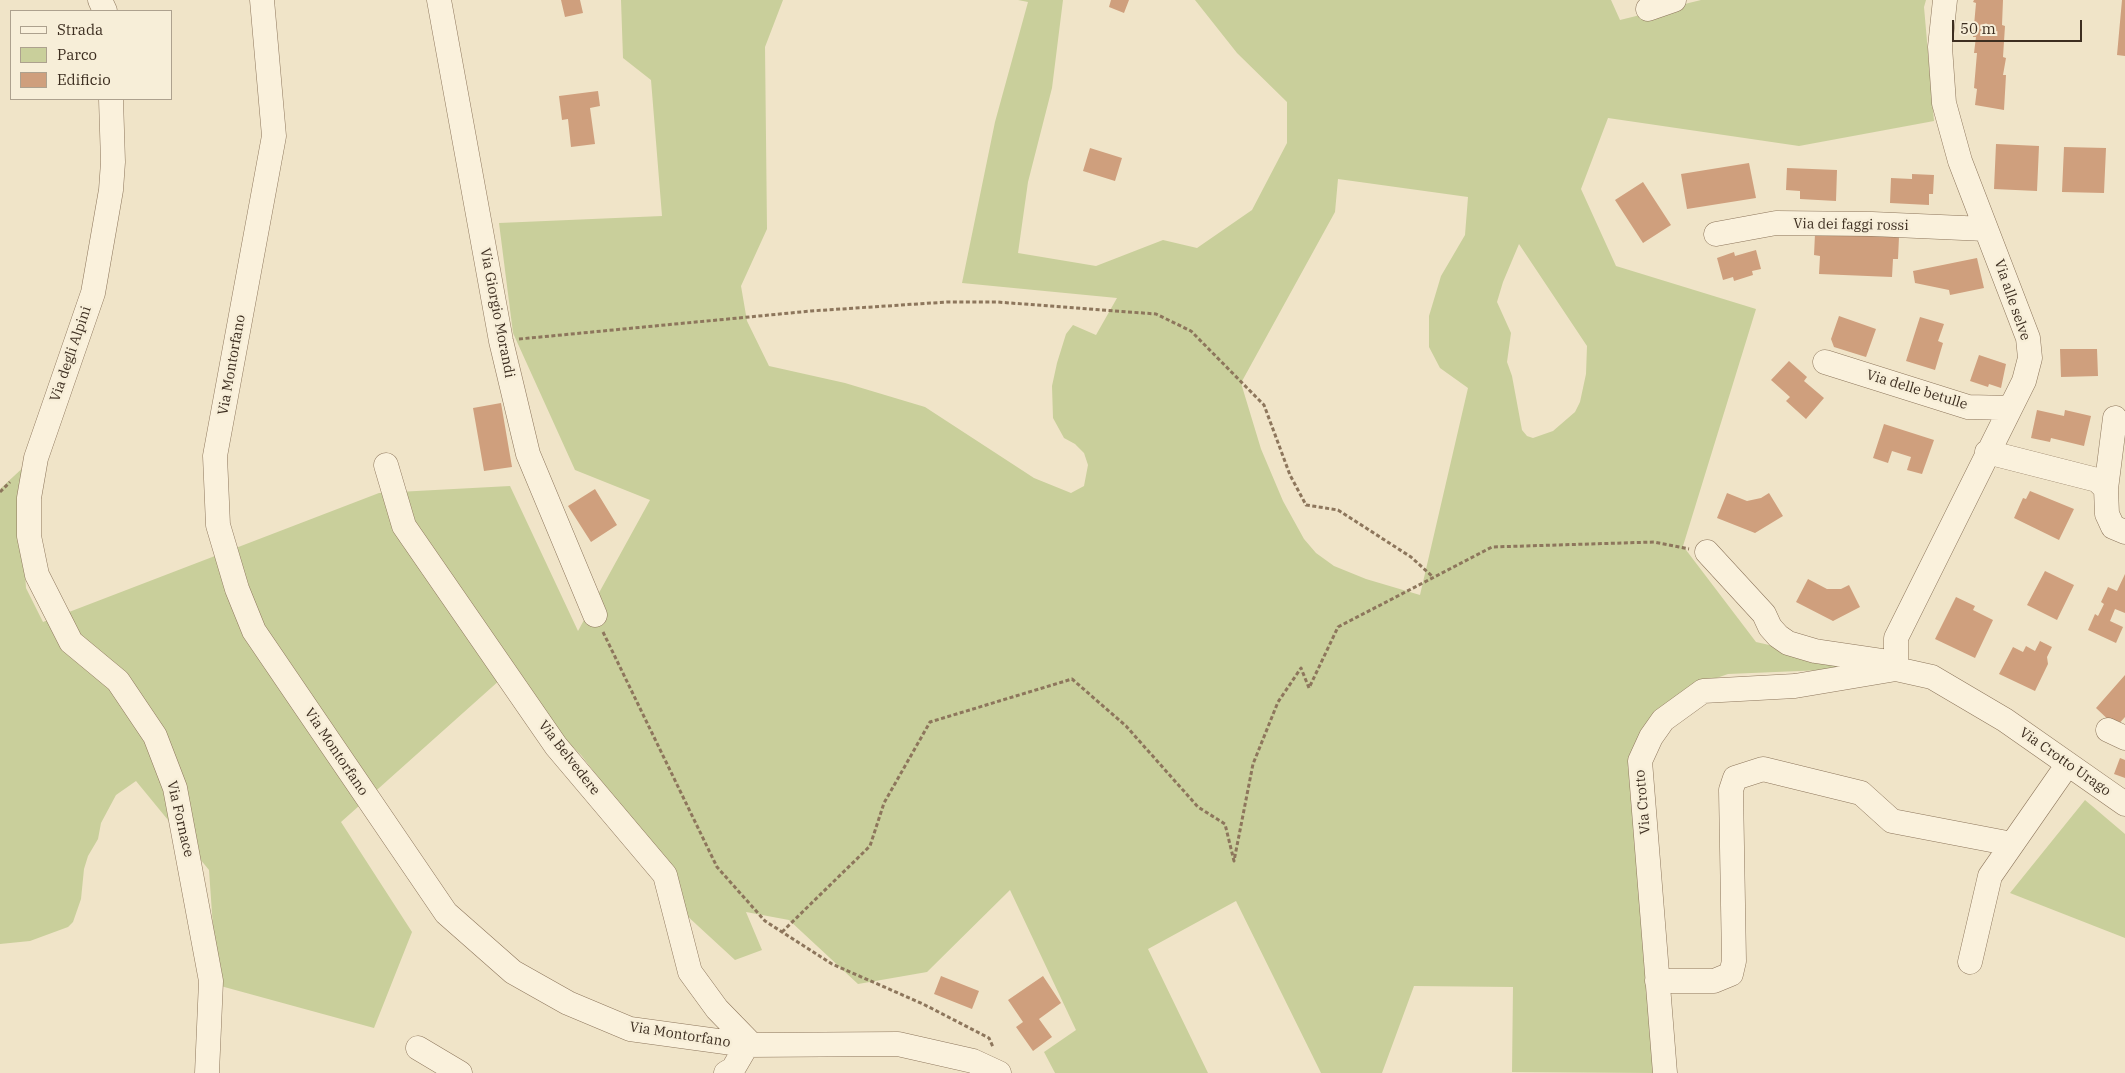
<!DOCTYPE html>
<html>
<head>
<meta charset="utf-8">
<style>
  body { margin:0 }
  #map { position:relative; width:2125px; height:1073px; overflow:hidden; background:#f0e4c8; font-family:"IBM Plex Serif",serif }
  canvas { display:block }
  .legend { position:absolute; left:10px; top:10px; width:162px; height:90px; box-sizing:border-box; background:#f7eed8; border:1px solid #ada18e; margin:0; padding:6px 9px; list-style:none; font-size:15px; color:#3d2e20 }
  .legend li { display:flex; align-items:center; gap:10px; height:25px }
  .legend b { width:25px; border:1px solid #ada18e }
  .scale { position:absolute; left:1952px; top:20px; width:130px; height:22px; box-sizing:border-box; border:2px solid #3d2e20; border-top:0; padding-left:6px; font-size:15px; line-height:18px; white-space:nowrap; color:#3d2e20; -webkit-text-stroke:4px #f7eed8; paint-order:stroke }
</style>
</head>
<body>
<div id="map">
<canvas width="2125" height="1073"></canvas>
<ul class="legend">
<li><b style="height:6px;background:#faf1dc"></b>Strada</li>
<li><b style="height:14px;background:#c9cf9b"></b>Parco</li>
<li><b style="height:14px;background:#cf9f7d"></b>Edificio</li>
</ul>
<div class="scale">50 m</div>
</div>
<script>
const c = document.querySelector('canvas').getContext('2d');
c.lineJoin = 'round';
function paint(path, color) {
  c.fillStyle = color;
  c.fill(path, 'evenodd');
}
function poly(rows) {
  const path = new Path2D();
  for (const r of rows) {
    path.moveTo(r[0], r[1]);
    for (let i = 2; i < r.length; i += 2) path.lineTo(r[i], r[i + 1]);
  }
  return path;
}
function strokePath(path, color, width, dash) {
  c.strokeStyle = color;
  c.lineWidth = width;
  c.lineCap = dash ? 'butt' : 'round';
  c.setLineDash(dash || []);
  c.stroke(path);
}
function drawText(font, color, halo, rows, align = 'center') {
  c.font = font + ' "IBM Plex Serif",serif';
  c.lineWidth = 5;
  c.setLineDash([]);
  c.textBaseline = 'middle';
  c.strokeStyle = halo;
  c.fillStyle = color;
  for (const [text, x, y, turn = 0] of rows) {
    c.save();
    c.translate(x, y);
    c.rotate((+turn || 0) * Math.PI / 180);
    c.textAlign = isNaN(turn) ? turn : align;
    if (halo) c.strokeText(text, 0, 0);
    c.fillText(text, 0, 0);
    c.restore();
  }
}
const green = poly([
  [621,0,783,0,765,47,767,229,741,286,747,321,769,366,845,383,925,407,1034,478,1071,493,1084,486,1088,465,1084,453,1075,444,1064,438,1053,418,1052,386,1057,363,1066,334,1073,325,1096,335,1117,298,962,283,995,122,1028,2,1018,0,1063,0,1052,88,1028,182,1018,253,1096,266,1163,240,1197,248,1252,210,1287,143,1287,102,1237,53,1195,0,1611,0,1620,20,1701,0,1926,0,1924,7,1934,121,1799,146,1608,118,1581,189,1616,266,1756,309,1683,546,1756,642,1871,668,1728,674,1705,682,1647,735,1655,1073,1512,1072,1513,987,1414,986,1382,1073,1321,1073,1236,901,1148,949,1208,1073,1055,1073,1044,1052,1076,1030,1010,890,927,972,858,984,789,920,746,912,762,950,735,960,659,890,629,817,581,755,501,679,341,822,412,932,374,1028,217,985,209,870,136,781,116,795,101,823,98,839,88,856,84,869,81,899,73,922,68,927,30,941,0,944,0,489,28,463,24,557,26,588,43,622,379,493,510,486,578,631,650,500,575,470,513,333,499,223,662,216,651,80,623,58],
  [1338,179,1468,197,1465,235,1441,276,1429,316,1429,347,1440,368,1468,388,1420,595,1366,579,1334,566,1316,553,1304,539,1283,501,1261,449,1241,383,1335,212],
  [1519,244,1587,346,1586,374,1580,402,1575,412,1553,431,1533,438,1527,436,1522,430,1512,376,1507,362,1511,333,1497,302,1503,282],
  [2085,800,2125,834,2125,938,2010,893]
]);
const building = poly([
  [561,0,580,0,583,13,565,17],
  [1111,0,1129,0,1124,13,1109,7],
  [1974,0,2003,0,2002,25,2005,26,2003,57,2006,58,2003,75,2006,75,2004,110,1975,105,1977,89,1974,88,1977,53,1974,53,1976,37,1973,37,1976,3,1973,2],
  [2122,0,2125,0,2125,56,2117,55],
  [598,91,600,106,590,108,595,144,571,147,568,119,562,120,559,96],
  [1996,144,2039,146,2037,191,1994,189],
  [2064,147,2106,148,2104,193,2062,192],
  [1090,148,1122,158,1115,181,1083,171],
  [1749,163,1756,198,1687,209,1681,174],
  [1787,168,1837,170,1836,201,1800,199,1800,191,1786,190],
  [1912,174,1934,175,1933,194,1929,194,1929,205,1890,203,1891,178,1912,179],
  [1643,182,1671,225,1643,243,1615,200],
  [1815,234,1899,237,1898,259,1893,259,1892,277,1819,274,1820,256,1814,255],
  [1756,250,1761,269,1752,271,1753,275,1734,281,1733,277,1723,280,1717,258,1734,252,1735,256],
  [1977,258,1984,288,1950,295,1949,290,1915,283,1913,271],
  [1839,316,1876,329,1866,357,1834,347,1831,339],
  [1920,317,1944,324,1938,341,1943,343,1935,370,1906,361],
  [2060,349,2097,349,2098,376,2061,377],
  [1979,355,2006,364,2001,388,1989,384,1988,387,1970,381],
  [1789,361,1807,377,1804,381,1824,398,1806,419,1786,401,1790,397,1771,380],
  [501,403,512,467,484,471,473,408],
  [2037,410,2064,416,2065,410,2091,416,2084,446,2051,438,2050,442,2031,438],
  [1884,424,1934,440,1922,474,1907,470,1911,457,1892,451,1888,463,1873,458],
  [595,489,617,525,591,542,568,506],
  [2030,491,2074,509,2059,540,2014,518,2023,498,2026,499],
  [1727,493,1747,501,1761,498,1769,493,1783,516,1755,533,1717,518],
  [2045,571,2074,585,2057,620,2027,605],
  [2125,574,2125,613,2115,609,2110,621,2123,627,2116,643,2088,630,2095,614,2098,616,2104,604,2101,602,2108,587,2117,591],
  [1808,579,1827,589,1841,589,1849,585,1860,607,1833,621,1796,602],
  [1956,597,1975,606,1973,610,1993,620,1975,658,1935,639],
  [2040,641,2052,647,2047,657,2048,664,2035,691,1999,674,2013,647,2023,652,2026,646,2035,651],
  [2125,675,2125,717,2116,727,2096,708],
  [2120,758,2125,760,2125,778,2114,774],
  [941,976,979,991,972,1009,934,994],
  [1043,976,1061,1003,1039,1019,1052,1037,1033,1051,1016,1027,1023,1022,1008,1000]
]);
const path = poly([
  [519,339,811,311,947,302,997,302,1156,314,1191,331,1264,405,1290,475,1306,505,1338,510,1411,557,1433,577],
  [0,492,10,482],
  [603,632,717,867,765,921,832,964,923,1004,989,1038,993,1047],
  [782,932,870,846,884,803,930,722,1072,679,1126,726,1198,807,1225,824,1234,861,1253,764,1278,702,1301,668,1309,688,1338,627,1492,547,1654,542,1689,549]
]);
const minor = poly([
  [100,0,105,11],
  [262,0,274,136,215,456,218,525,237,589,254,631,446,913,513,972,568,1003,630,1029,747,1045,898,1044,973,1061,999,1073],
  [439,0,501,341,528,454,595,615],
  [1648,9,1674,0],
  [111,99,113,162,111,190,93,293,36,458,29,498,29,536,37,575,71,642,118,681,155,736,175,788,211,981,207,1073],
  [1716,234,1776,223,1872,224,1986,229],
  [1825,362,1968,407,2010,408],
  [1987,452,2097,480,2106,489,2107,514,2113,527,2125,532],
  [386,465,404,526,556,746,665,875,690,972,717,1009,752,1045],
  [2106,489,2115,418],
  [1707,552,1764,614,1770,627,1778,636,1788,643,1815,651,1883,661,1896,669,1932,677,2005,720,2125,804],
  [1896,669,1896,638,2024,381,2030,358,2028,338,1960,161,1944,103,1940,47,1945,0],
  [2108,730,2125,738],
  [1970,962,1990,876,2068,764],
  [1657,981,1714,981,1731,974,1734,961,1731,790,1735,778,1763,769,1861,793,1892,821,2012,844],
  [418,1048,460,1073],
  [726,1073,733,1069,747,1045],
  [1665,1073,1640,761,1651,737,1663,720,1703,691,1795,686,1896,669]
]);
const streetNames = [
  ["Via dei faggi rossi",1851,225,1],
  ["Via alle selve",2012,300,71],
  ["Via Giorgio Morandi",497,313,79],
  ["Via degli Alpini",71,354,-71],
  ["Via Montorfano",232,365,-80],
  ["Via delle betulle",1917,390,17],
  ["Via Montorfano",336,752,56],
  ["Via Belvedere",569,758,52],
  ["Via Crotto Urago",2065,762,35],
  ["Via Crotto",1643,802,-95],
  ["Via Fornace",180,819,77],
  ["Via Montorfano",680,1035,9]
];
paint(green, '#c9cf9b');
paint(building, '#cf9f7d');
strokePath(minor, '#8d765c', 25);
strokePath(path, '#8d765c', 3, [4, 2.5]);
strokePath(minor, '#faf1dc', 24);
drawText('14px', '#3d2e20', '#f7eed8', streetNames);
</script>
</body>
</html>
